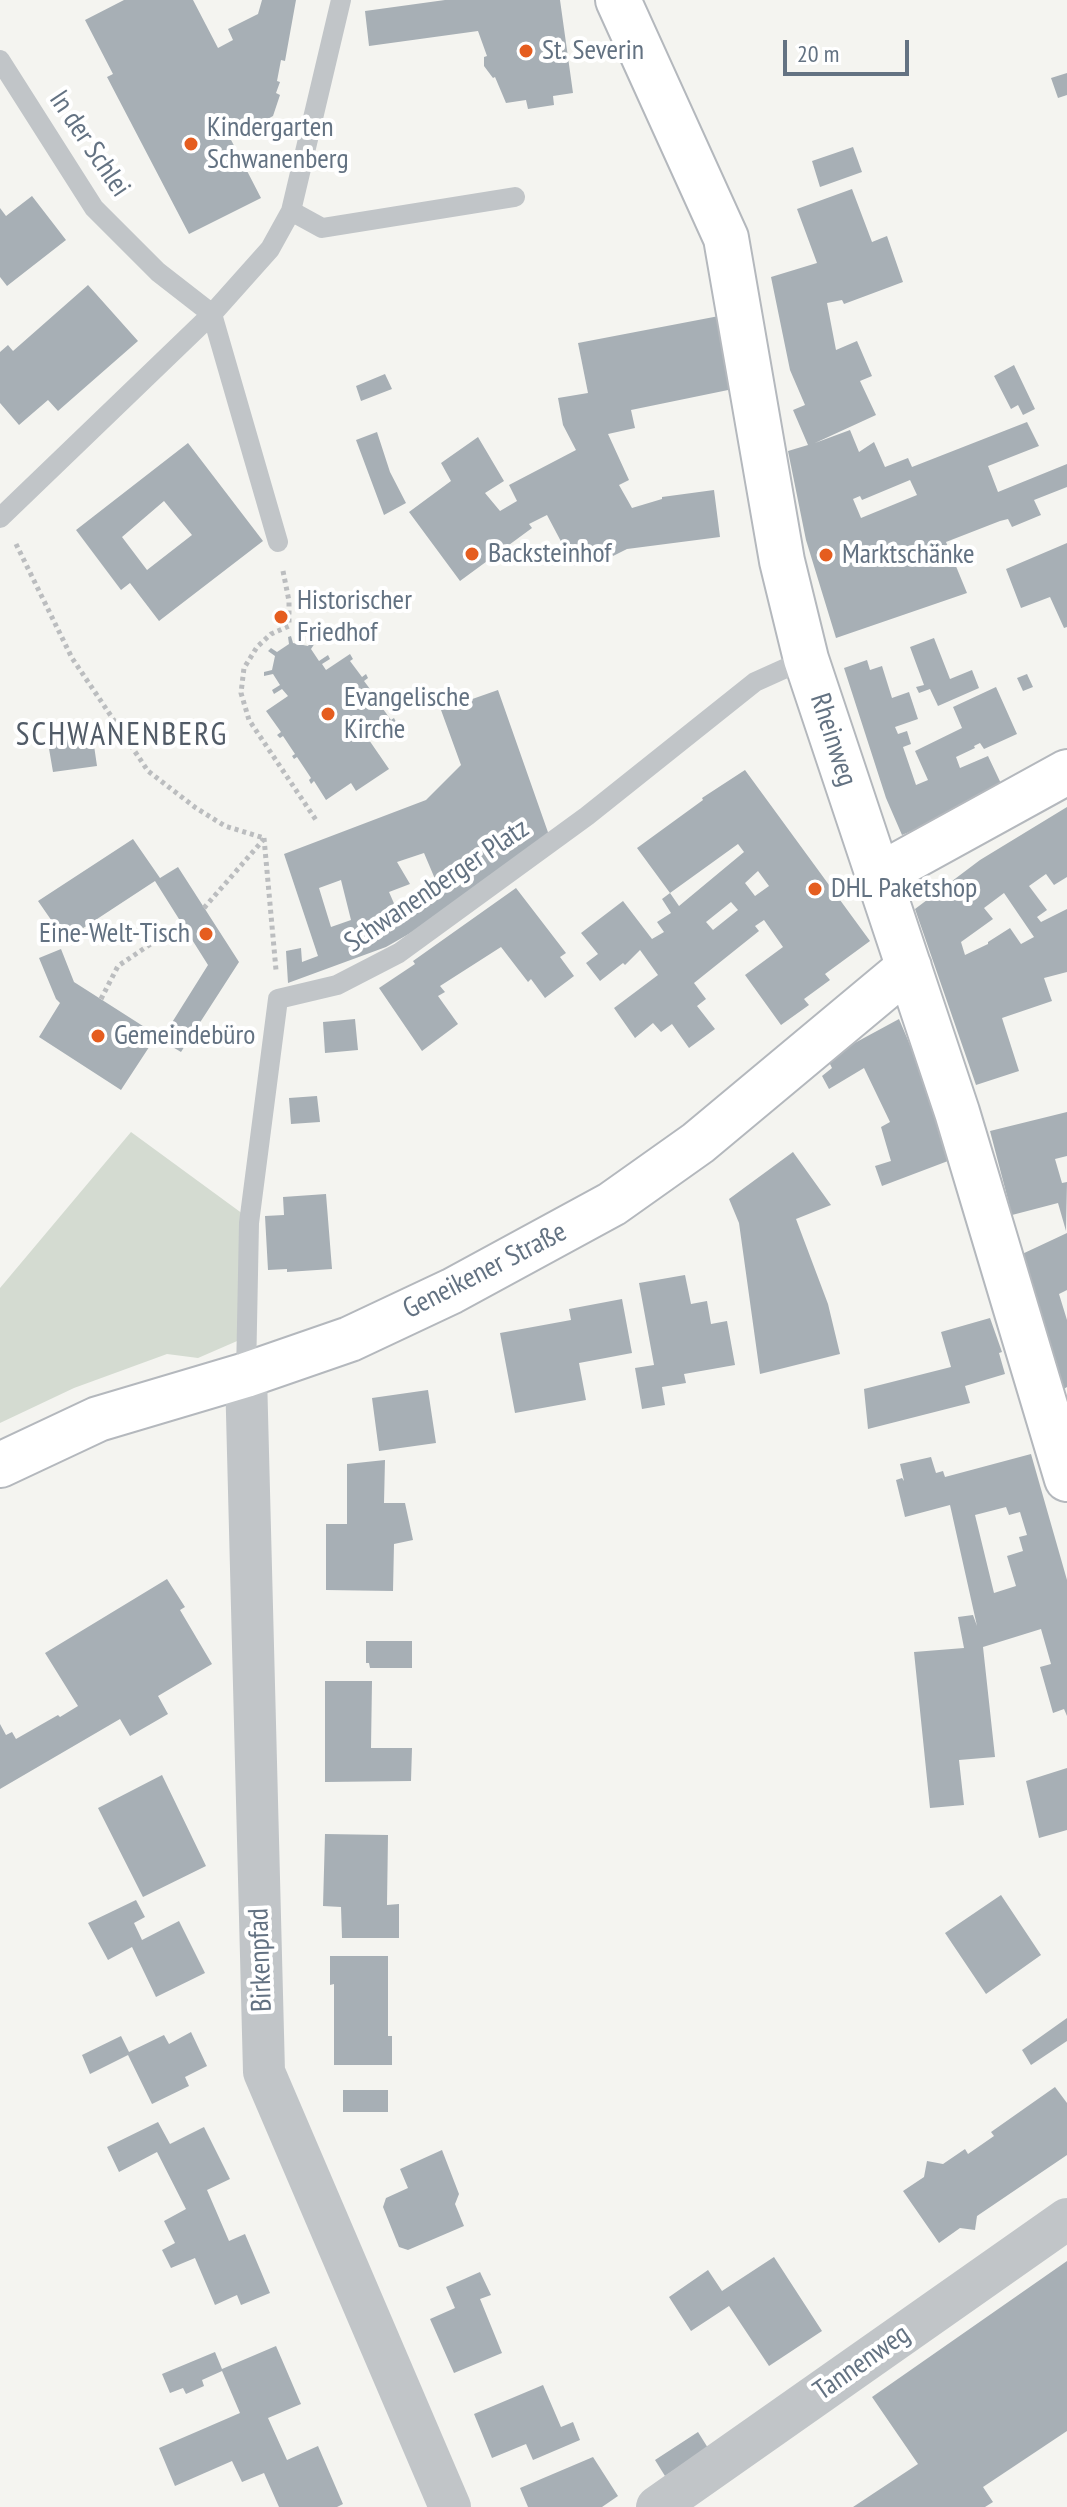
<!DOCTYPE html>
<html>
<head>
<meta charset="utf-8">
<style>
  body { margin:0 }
  #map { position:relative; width:1067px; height:2507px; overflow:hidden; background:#f4f4f0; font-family:"PT Sans Narrow",sans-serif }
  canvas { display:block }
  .scale { position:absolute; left:783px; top:40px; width:126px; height:36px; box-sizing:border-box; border:4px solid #637282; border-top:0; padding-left:10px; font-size:24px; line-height:28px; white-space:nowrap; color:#637282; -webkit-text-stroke:6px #fff; paint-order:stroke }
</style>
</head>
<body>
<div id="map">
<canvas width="1067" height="2507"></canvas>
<div class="scale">20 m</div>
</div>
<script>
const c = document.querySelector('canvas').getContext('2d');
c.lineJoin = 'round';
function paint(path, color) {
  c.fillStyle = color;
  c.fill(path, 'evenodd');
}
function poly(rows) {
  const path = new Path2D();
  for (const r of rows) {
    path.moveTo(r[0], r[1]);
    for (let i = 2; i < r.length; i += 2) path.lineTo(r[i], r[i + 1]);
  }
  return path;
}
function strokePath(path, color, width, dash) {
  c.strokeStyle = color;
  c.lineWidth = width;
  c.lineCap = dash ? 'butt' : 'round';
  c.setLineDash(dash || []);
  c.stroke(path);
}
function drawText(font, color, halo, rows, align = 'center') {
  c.font = font + ' "PT Sans Narrow",sans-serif';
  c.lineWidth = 8;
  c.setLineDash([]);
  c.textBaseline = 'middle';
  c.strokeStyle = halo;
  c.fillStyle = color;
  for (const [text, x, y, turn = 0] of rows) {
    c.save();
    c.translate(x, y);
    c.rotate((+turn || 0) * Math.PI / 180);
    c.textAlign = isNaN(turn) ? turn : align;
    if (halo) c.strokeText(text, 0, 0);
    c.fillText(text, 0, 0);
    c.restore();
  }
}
const green = poly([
  [131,1132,258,1225,251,1335,198,1358,167,1354,74,1388,0,1423,0,1288]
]);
const building = poly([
  [124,0,193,0,218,48,233,40,228,29,258,14,262,0,296,0,285,61,281,60,277,81,280,82,276,93,280,95,273,116,255,126,254,122,243,129,241,126,228,134,261,198,189,234,107,77,113,74,85,20],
  [445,0,560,0,573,93,553,96,554,105,528,109,526,100,506,103,495,77,493,78,484,66,484,57,487,56,478,31,369,46,365,11],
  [1067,73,1067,95,1058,98,1051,78],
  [853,147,862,172,820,187,812,161],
  [852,189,872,242,887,236,903,282,844,304,842,300,827,303,836,350,857,341,872,376,860,381,876,415,815,443,850,430,859,452,874,442,885,467,908,458,912,467,1027,422,1039,446,988,466,998,492,1067,464,1067,487,1034,500,1041,515,1012,527,1008,519,1000,521,946,542,967,593,836,638,806,540,788,451,808,445,793,410,805,405,790,370,771,277,817,263,797,209],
  [910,480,917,495,861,518,853,499,860,496,862,500],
  [32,196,66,240,7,286,0,277,0,208,6,216],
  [88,285,138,341,58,411,48,400,19,425,0,403,0,352,8,345,13,351],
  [719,316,733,389,631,410,635,428,608,434,629,480,619,485,632,508,662,499,662,497,714,490,720,537,627,549,613,556,609,548,574,566,547,515,529,524,532,528,460,581,409,512,451,481,441,463,478,437,504,481,485,493,500,511,517,501,509,485,576,450,563,425,558,398,588,393,578,343],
  [1014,365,1035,409,1023,415,1018,405,1011,409,994,376],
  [385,374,392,389,361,401,356,386],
  [377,432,390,472,406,503,384,515,356,440],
  [188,443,263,541,159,621,130,583,121,590,76,530],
  [164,501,192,535,147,570,122,537],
  [1067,543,1067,627,1064,628,1050,597,1021,608,1006,569],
  [291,636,293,643,308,646,313,639,315,643,311,649,319,661,328,655,330,659,322,664,326,670,350,654,353,659,350,661,362,677,366,674,368,678,364,681,376,697,380,695,382,699,378,702,391,720,394,718,396,722,369,740,389,769,356,791,351,783,326,800,314,781,311,784,309,780,311,778,297,757,294,759,292,756,295,754,283,736,280,738,277,735,281,732,266,711,288,696,282,689,274,694,272,690,280,685,273,674,264,676,264,672,272,670,275,656,268,651,271,648,277,652,289,644,288,637],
  [934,638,950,679,972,670,979,688,938,706,930,689,919,693,916,687,924,685,910,647],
  [867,660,870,670,882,666,892,698,909,692,918,719,895,727,898,734,907,731,911,744,903,747,916,785,928,780,915,751,962,728,953,707,996,687,1017,734,984,749,980,743,974,746,975,748,956,757,960,768,988,756,1005,792,902,835,886,798,844,668],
  [1027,674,1033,687,1023,691,1017,678],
  [498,690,550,838,428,923,386,947,288,983,286,951,301,948,302,962,318,956,284,854,426,800,461,765,441,710],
  [424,853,438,886,394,916,391,911,396,908,389,892,410,884,397,862],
  [341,880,351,920,331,927,319,888],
  [91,725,97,766,53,772,46,731],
  [745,770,870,941,825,974,830,980,804,999,809,1005,781,1025,745,975,783,947,764,920,755,926,759,931,694,983,706,999,697,1006,715,1029,689,1048,672,1024,661,1032,653,1023,635,1038,614,1008,658,975,640,950,625,965,623,963,600,981,586,963,598,954,581,933,623,901,652,939,664,932,657,922,671,913,662,899,670,893,679,906,744,852,738,844,670,893,637,848,703,800,702,798],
  [758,871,769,886,755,896,745,883],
  [731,902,738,910,713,930,706,922],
  [1067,807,1067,877,1054,885,1046,874,1029,886,1047,910,1037,917,1041,922,1067,909,1067,972,1044,978,1052,1001,1002,1018,1019,1071,976,1085,915,909,980,860],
  [1004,893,1034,937,1021,944,1010,928,988,942,988,944,965,955,961,942,993,919,984,908],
  [133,839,160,878,178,867,239,962,181,1052,161,1040,208,965,155,881,65,940,38,901],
  [516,888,566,953,560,957,574,976,545,998,531,979,528,982,501,947,440,986,445,992,438,996,458,1024,422,1051,379,988,415,964,413,961],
  [61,949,74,982,157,1035,121,1090,39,1037,60,1003,56,999,39,958],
  [355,1019,358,1050,325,1053,323,1022],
  [899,1019,919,1066,948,1161,882,1186,875,1166,891,1161,881,1127,890,1122,864,1068,829,1089,822,1076,832,1068,827,1058],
  [317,1096,320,1122,291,1124,289,1098],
  [1067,1112,1067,1156,1055,1159,1062,1183,1067,1182,1066,1231,1058,1203,1012,1215,990,1131],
  [793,1152,831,1205,796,1219,828,1304,840,1354,760,1374,739,1223,729,1199],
  [326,1194,332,1269,287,1272,287,1269,268,1270,265,1216,284,1215,283,1197],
  [1067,1233,1067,1290,1059,1294,1067,1320,1067,1387,1056,1394,1020,1255],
  [685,1275,691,1304,707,1301,711,1324,727,1321,735,1365,684,1374,686,1383,662,1387,665,1405,642,1409,635,1368,654,1365,639,1283],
  [622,1299,632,1353,579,1363,586,1400,515,1413,500,1333,571,1320,569,1309],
  [990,1318,1002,1352,999,1353,1005,1374,965,1386,970,1403,868,1429,864,1389,951,1367,941,1332],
  [428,1390,436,1443,379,1451,372,1398],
  [1031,1454,1067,1580,1067,1716,1064,1709,1053,1713,1040,1667,1051,1664,1041,1629,983,1647,995,1757,959,1760,964,1805,930,1808,914,1652,964,1648,958,1617,973,1615,977,1626,950,1505,905,1517,896,1480,902,1478,904,1481,900,1464,931,1457,936,1473,943,1471,945,1477],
  [1006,1507,1009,1515,1020,1512,1027,1535,1019,1537,1023,1551,1007,1556,1016,1586,994,1593,975,1515],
  [385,1460,384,1503,405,1503,413,1540,394,1544,393,1591,326,1590,326,1524,347,1524,347,1464],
  [167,1579,185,1607,180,1610,212,1664,158,1696,168,1714,130,1736,120,1719,0,1789,0,1724,6,1735,12,1732,16,1739,58,1715,60,1717,78,1706,45,1653],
  [366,1641,412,1641,412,1668,370,1668,369,1663,366,1663],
  [325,1681,372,1681,371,1748,412,1748,411,1781,325,1782],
  [1067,1768,1067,1830,1039,1838,1026,1781],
  [162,1775,206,1866,143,1897,98,1808],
  [325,1834,388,1835,387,1905,399,1904,399,1938,342,1938,341,1907,323,1906],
  [1001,1895,1041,1955,986,1994,945,1933],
  [136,1900,145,1917,134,1923,142,1940,179,1921,205,1973,156,1997,132,1947,108,1960,88,1923],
  [330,1956,388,1956,388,2036,392,2036,392,2065,334,2065,334,1984,330,1985],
  [1067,2018,1067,2041,1031,2065,1022,2050],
  [191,2032,207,2066,185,2077,189,2086,152,2104,128,2055,90,2074,82,2055,121,2036,129,2052,164,2035,169,2044],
  [1055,2087,1067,2103,1067,2155,977,2216,975,2230,960,2228,939,2243,903,2191,924,2177,927,2161,943,2164,965,2149,968,2154,994,2136,991,2132],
  [343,2090,388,2090,388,2112,343,2112],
  [158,2122,170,2144,204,2127,230,2179,207,2190,229,2241,245,2234,270,2293,241,2305,237,2295,215,2305,195,2258,171,2268,162,2250,175,2243,164,2221,186,2209,157,2152,119,2172,107,2147],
  [442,2150,459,2194,455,2204,464,2226,408,2250,399,2247,383,2207,386,2198,408,2188,400,2169],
  [774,2257,822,2331,769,2366,729,2306,691,2331,669,2297,708,2270,722,2291],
  [1067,2261,1067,2431,983,2487,993,2502,985,2507,853,2507,918,2464,872,2397],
  [480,2272,491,2295,480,2299,502,2353,454,2373,430,2319,455,2308,446,2287],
  [276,2346,301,2404,268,2418,287,2460,318,2446,343,2504,337,2507,279,2507,264,2473,242,2482,232,2461,175,2486,159,2448,240,2413,222,2371,202,2380,204,2386,186,2394,183,2388,170,2393,162,2374,215,2352,222,2369],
  [543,2385,561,2427,573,2422,580,2440,533,2460,526,2444,492,2458,474,2414],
  [698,2432,708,2448,665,2476,655,2460],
  [593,2457,618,2496,602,2507,528,2507,520,2488]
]);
const path = poly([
  [16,544,72,658,148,771,196,808,225,826,264,838],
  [283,571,289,601,289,626,271,634,257,647,244,668,241,693,249,720,316,820],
  [264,838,276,970],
  [204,908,264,839],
  [101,999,118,966,182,923]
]);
const lane = poly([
  [0,60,94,208,158,272,212,314],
  [291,211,322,228,515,197],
  [212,314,278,542],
  [0,518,212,314,270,249,291,211,341,0],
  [246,1375,249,1223,278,999,337,985,399,953,587,816,755,682,806,659]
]);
const street = poly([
  [246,1375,264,2072,450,2507],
  [657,2507,1067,2219]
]);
const secondary = poly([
  [618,0,726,238,782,561,806,659,957,1112,1067,1479],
  [878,876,1067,772],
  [0,1465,98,1419,246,1375,350,1339,452,1291,612,1204,698,1143,909,967]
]);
const markers = [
  [526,51,8,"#e55d1f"],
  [191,144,8,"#e55d1f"],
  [472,554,8,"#e55d1f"],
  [826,555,8,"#e55d1f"],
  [281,617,8,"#e55d1f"],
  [328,714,8,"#e55d1f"],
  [815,889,8,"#e55d1f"],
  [206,934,8,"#e55d1f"],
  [98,1036,8,"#e55d1f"]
];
const poiNames = [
  ["St. Severin",542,51],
  ["Kindergarten",207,128],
  ["Schwanenberg",207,160],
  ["Backsteinhof",488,554],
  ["Marktschänke",842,555],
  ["Historischer",297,601],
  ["Friedhof",297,633],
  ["Evangelische",344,698],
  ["Kirche",344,730],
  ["DHL Paketshop",831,889],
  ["Eine-Welt-Tisch",190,934,"right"],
  ["Gemeindebüro",114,1036]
];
const streetNames = [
  ["In der Schlei",89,144,56],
  ["Rheinweg",833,740,72],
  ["Schwanenberger Platz",437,886,-34],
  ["Geneikener Straße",485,1271,-27],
  ["Birkenpfad",261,1960,-92],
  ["Tannenweg",862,2363,-35]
];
const quarterNames = [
  ["SCHWANENBERG",122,736]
];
paint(green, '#d4dbd1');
paint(building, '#a7afb5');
strokePath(secondary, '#b4b8bd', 48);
strokePath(path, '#bbbdbf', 5, [4, 4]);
strokePath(lane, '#c1c5c8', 20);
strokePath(street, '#c1c5c8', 42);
strokePath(secondary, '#fff', 44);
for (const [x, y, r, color] of markers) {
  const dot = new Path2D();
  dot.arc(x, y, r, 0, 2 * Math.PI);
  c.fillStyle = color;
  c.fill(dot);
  strokePath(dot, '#fff', 3);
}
drawText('28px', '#637282', '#fff', poiNames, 'left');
drawText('28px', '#637282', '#fff', streetNames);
c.letterSpacing = '2px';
drawText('32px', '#515b67', '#fff', quarterNames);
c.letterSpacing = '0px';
</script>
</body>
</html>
